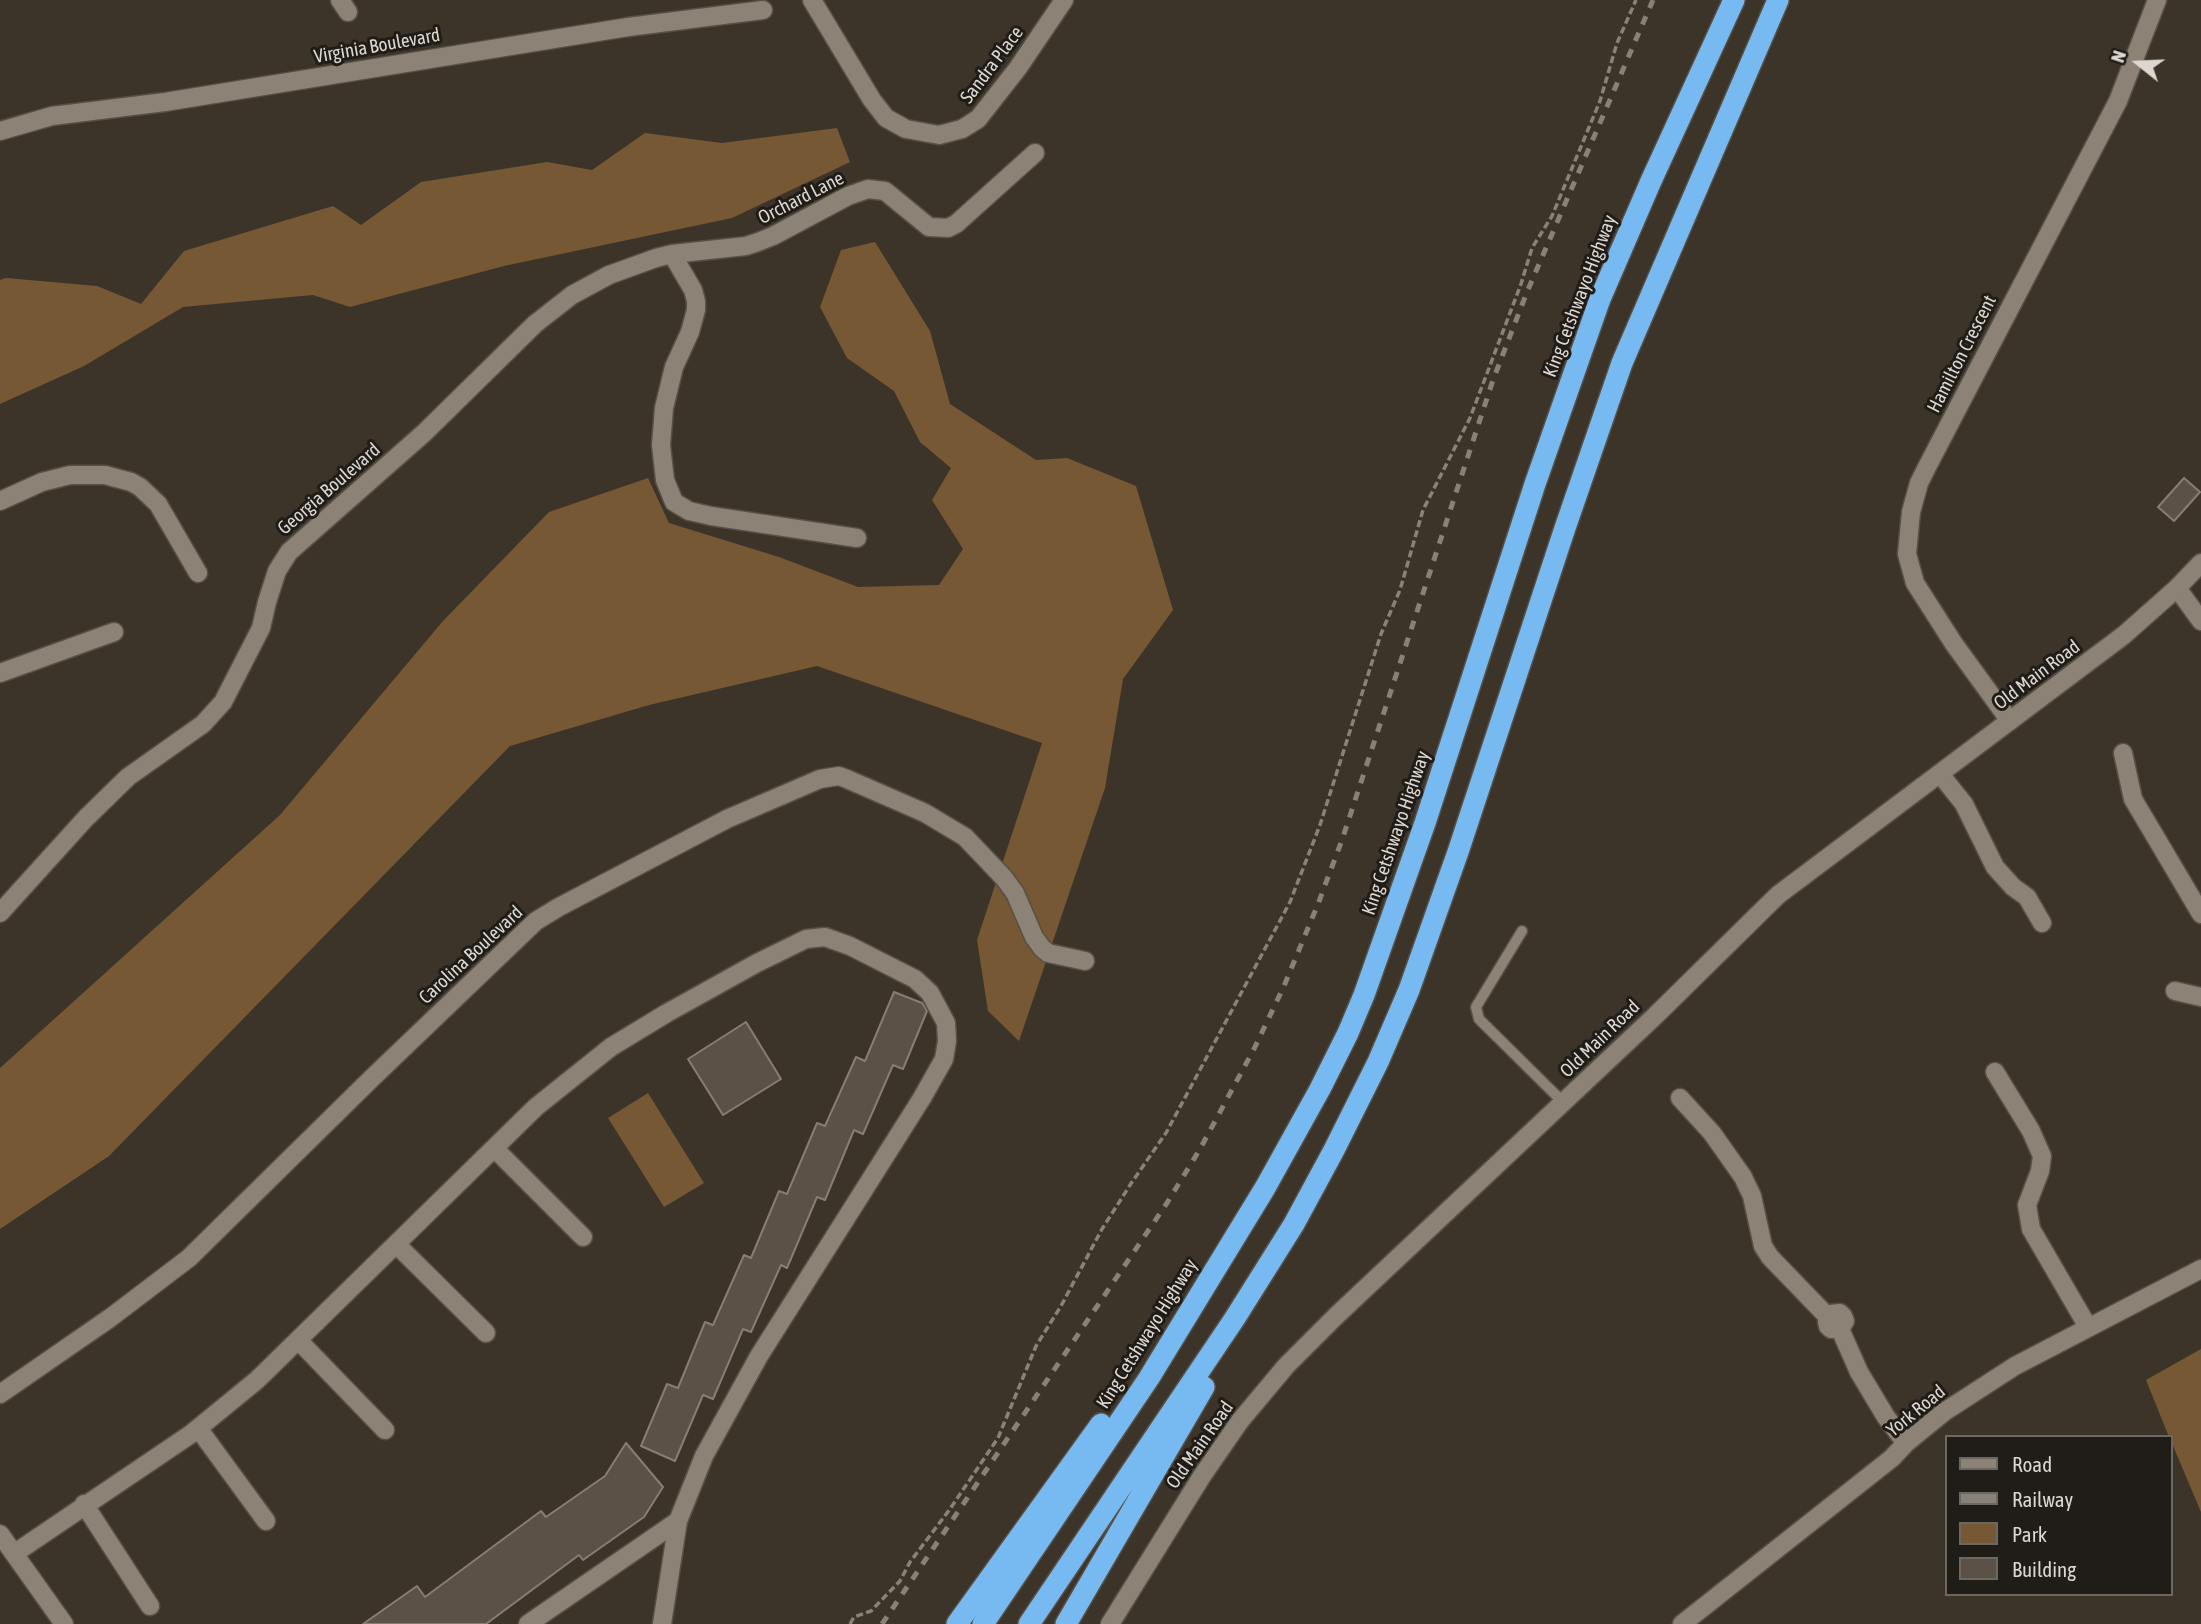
<!DOCTYPE html>
<html>
<head>
<meta charset="utf-8">
<style>
  body { margin:0 }
  #map { position:relative; width:2201px; height:1624px; overflow:hidden; background:#3d3429; font-family:"Asap Condensed",sans-serif }
  canvas { display:block }
  .legend { position:absolute; left:1945px; top:1435px; width:228px; height:161px; box-sizing:border-box; background:#201c17; border:2px solid #6b6761; margin:0; padding:9px 12px; list-style:none; font-size:21px; color:#dcd7d0 }
  .legend li { display:flex; align-items:center; gap:14px; height:35px }
  .legend b { width:35px; border:2px solid #6b6761 }
  .north { position:absolute; left:2103px; top:28px; width:70px; height:70px; -webkit-text-stroke:5px #201c17; paint-order:stroke; rotate:288deg; font-size:19px; font-weight:700; line-height:28px; text-align:center; color:#dcd7d0 }
  .north::after { content:''; display:block; margin:auto; width:24px; height:32px; background:#dcd7d0; clip-path:polygon(50% 0,100% 100%,50% 72%,0 100%) }
</style>
</head>
<body>
<div id="map">
<canvas width="2201" height="1624"></canvas>
<ul class="legend">
<li><b style="height:9px;background:#8c8276"></b>Road</li>
<li><b style="height:9px;background:#888178"></b>Railway</li>
<li><b style="height:19px;background:#765834"></b>Park</li>
<li><b style="height:19px;background:#5b5146"></b>Building</li>
</ul>
<div class="north">N</div>
</div>
<script>
const c = document.querySelector('canvas').getContext('2d');
c.lineJoin = 'round';
function paint(path, color) {
  c.fillStyle = color;
  c.fill(path, 'evenodd');
}
function poly(rows) {
  const path = new Path2D();
  for (const r of rows) {
    path.moveTo(r[0], r[1]);
    for (let i = 2; i < r.length; i += 2) path.lineTo(r[i], r[i + 1]);
  }
  return path;
}
function strokePath(path, color, width, dash) {
  c.strokeStyle = color;
  c.lineWidth = width;
  c.lineCap = dash ? 'butt' : 'round';
  c.setLineDash(dash || []);
  c.stroke(path);
}
function drawText(font, color, halo, rows, align = 'center') {
  c.font = font + ' "Asap Condensed",sans-serif';
  c.lineWidth = 6;
  c.setLineDash([]);
  c.textBaseline = 'middle';
  c.strokeStyle = halo;
  c.fillStyle = color;
  for (const [text, x, y, turn = 0] of rows) {
    c.save();
    c.translate(x, y);
    c.rotate((+turn || 0) * Math.PI / 180);
    c.textAlign = isNaN(turn) ? turn : align;
    if (halo) c.strokeText(text, 0, 0);
    c.fillText(text, 0, 0);
    c.restore();
  }
}
const green = poly([
  [837,128,850,162,732,218,504,266,350,307,313,295,183,307,84,366,0,404,0,280,6,278,97,286,141,304,184,251,333,206,361,225,421,182,547,162,592,170,645,133,722,143],
  [875,242,930,331,950,404,1036,460,1067,458,1136,486,1173,610,1123,679,1105,788,1019,1041,988,1011,977,940,1042,743,817,666,649,705,510,746,109,1156,0,1229,0,1068,280,815,443,621,549,512,648,478,669,523,779,557,858,587,939,585,963,549,932,500,951,468,920,442,894,391,847,358,820,307,841,250],
  [648,1093,704,1183,664,1207,608,1118],
  [2201,1349,2201,1512,2171,1441,2171,1437,2169,1437,2146,1380]
]);
const building = poly([
  [2184,478,2200,492,2174,521,2158,507,2184,478],
  [894,992,922,1003,927,1011,903,1069,893,1065,863,1134,854,1130,825,1200,817,1197,787,1268,781,1265,751,1332,743,1329,713,1399,703,1395,675,1461,641,1446,667,1384,678,1388,705,1322,713,1325,744,1255,751,1258,779,1191,787,1194,817,1123,825,1126,856,1057,865,1061,894,992],
  [746,1022,781,1079,723,1115,688,1059,746,1022],
  [626,1443,663,1487,644,1517,583,1560,579,1555,486,1624,363,1624,417,1586,425,1597,541,1511,546,1517,605,1476,626,1443]
]);
const path = poly([
  [850,1624,854,1617,871,1611,900,1581,910,1562,950,1509,998,1438,1036,1346,1061,1306,1102,1229,1132,1182,1166,1133,1290,902,1320,825,1381,634,1400,590,1423,510,1470,418,1521,284,1532,248,1552,216,1600,101,1617,43,1636,0]
]);
const service = poly([
  [1522,931,1476,1007,1479,1019,1484,1024,1564,1103]
]);
const minor = poly([
  [340,0,348,12],
  [812,0,872,100,886,118,906,129,939,135,962,129,978,119,1018,68,1064,0],
  [0,131,52,116,165,102,628,27,763,10],
  [672,254,693,290,696,301,696,310,690,332,674,367,664,408,661,445,665,480,674,502,689,511,711,516,857,538],
  [0,501,42,482,70,475,105,475,131,482,140,487,158,504,198,573],
  [2177,588,2201,621],
  [0,673,114,632],
  [2010,721,1954,644,1915,583,1907,554,1911,512,1919,483,1927,467,2118,101,2157,0],
  [2123,753,2133,799,2201,914],
  [1940,774,1964,804,1995,867,2013,887,2027,897,2042,923],
  [0,913,86,818,128,777,203,724,223,702,261,628,267,602,277,571,289,552,424,433,535,324,572,295,609,275,656,258,672,254,746,246,758,242,773,236,848,196,868,189,885,191,929,227,948,228,956,224,1035,153],
  [2175,991,2201,997],
  [1995,1072,2031,1131,2042,1156,2040,1171,2027,1205,2031,1229,2088,1327],
  [1680,1098,1712,1133,1743,1177,1752,1196,1763,1246,1770,1257,1828,1317],
  [494,1148,583,1237],
  [396,1244,486,1333],
  [1840,1329,1831,1329,1828,1326,1827,1322,1831,1314,1840,1313,1843,1316,1845,1321,1840,1329,1859,1372,1886,1417,1906,1443],
  [298,1340,385,1430],
  [0,1394,110,1318,189,1258,371,1079,536,921,559,907,727,819,820,779,839,776,847,779,925,813,965,837,1004,878,1015,893,1034,937,1042,948,1048,953,1085,961],
  [198,1428,266,1521],
  [84,1504,150,1606],
  [0,1534,64,1624],
  [15,1553,191,1434,257,1380,536,1107,611,1047,667,1013,757,963,806,939,825,937,850,946,915,979,930,993,946,1023,947,1041,944,1059,922,1098,759,1356,704,1456,678,1521,662,1624],
  [528,1624,678,1521],
  [1682,1624,1892,1458,1906,1443,1944,1412,2015,1366,2201,1269]
]);
const tertiary = poly([
  [1110,1624,1202,1476,1240,1421,1286,1366,1336,1316,1655,1016,1778,895,2124,635,2177,588,2201,563]
]);
const motorway = poly([
  [957,1624,1101,1424],
  [983,1624,1149,1378,1265,1188,1320,1089,1348,1033,1364,995,1425,823,1535,484,1600,299,1651,181,1734,0],
  [1029,1624,1235,1318,1294,1224,1334,1150,1378,1062,1409,990,1458,852,1565,528,1622,363,1778,0],
  [1066,1624,1204,1387]
]);
const rail = poly([
  [882,1624,1167,1203,1200,1149,1254,1049,1284,986,1318,904,1342,840,1493,380,1527,292,1653,0]
]);
const streetNames = [
  ["Virginia Boulevard",377,46,-10],
  ["Sandra Place",992,65,-53],
  ["Orchard Lane",801,198,-27],
  ["King Cetshwayo Highway",1580,296,-69],
  ["Hamilton Crescent",1962,354,-63],
  ["Georgia Boulevard",329,489,-41],
  ["Old Main Road",2037,675,-37],
  ["King Cetshwayo Highway",1396,833,-71],
  ["Carolina Boulevard",471,955,-43],
  ["Old Main Road",1600,1039,-44],
  ["King Cetshwayo Highway",1147,1334,-58],
  ["York Road",1916,1411,-39],
  ["Old Main Road",1200,1445,-55]
];
paint(green, '#765834');
paint(building, '#5b5146');
strokePath(building, '#887d72', 2);
strokePath(service, '#575047', 13);
strokePath(minor, '#575047', 21);
strokePath(tertiary, '#575047', 21);
strokePath(motorway, '#575047', 24);
strokePath(path, '#898279', 3.5, [7, 3.5]);
strokePath(service, '#8c8276', 10);
strokePath(minor, '#8c8276', 18);
strokePath(tertiary, '#8c8276', 18);
strokePath(motorway, '#77baf2', 21);
strokePath(rail, '#888178', 5, [9, 9]);
drawText('19px', '#dcd7d0', '#201c17', streetNames);
</script>
</body>
</html>
